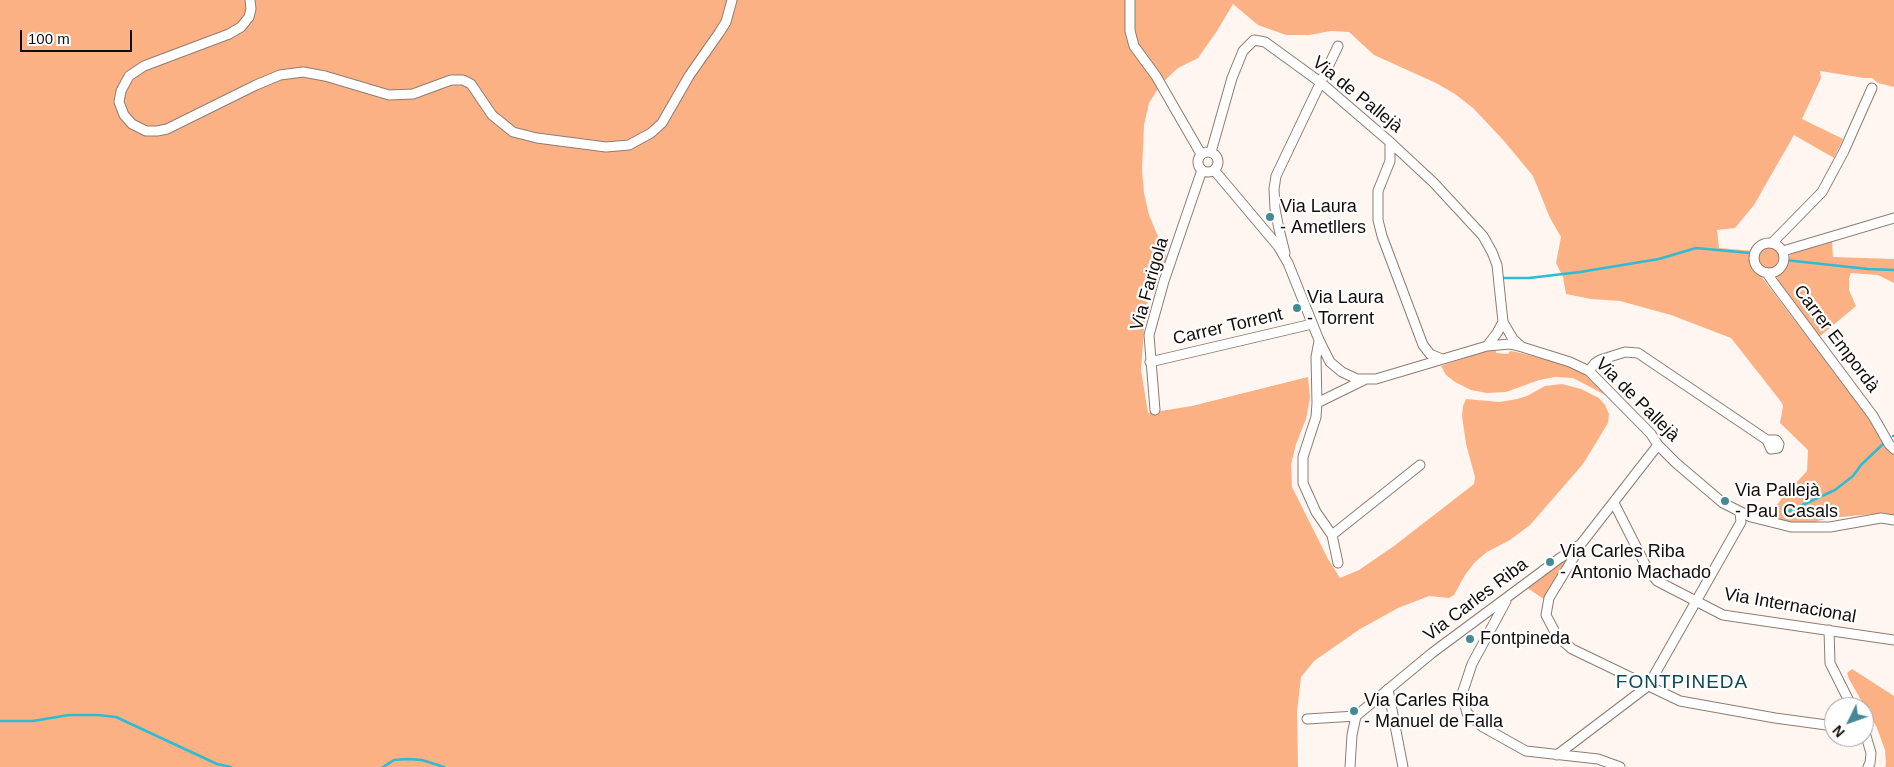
<!DOCTYPE html>
<html>
<head>
<meta charset="utf-8">
<style>
  body { margin:0 }
  #map { position:relative; width:1894px; height:767px; overflow:hidden; background:#fff6f1; font-family:Arial,sans-serif }
  canvas { display:block }
  .north { position:absolute; left:1824px; top:697px; width:50px; height:50px; box-sizing:border-box; background:#fff; border:1px solid #a19e9d; border-radius:50%; rotate:228deg; font-size:14px; font-weight:700; line-height:20px; text-align:center; color:#130d09 }
  .north::after { content:''; display:block; margin:auto; width:18px; height:22px; background:#458997; clip-path:polygon(50% 0,100% 100%,50% 72%,0 100%) }
  .scale { position:absolute; left:20px; top:30px; width:112px; height:22px; box-sizing:border-box; border:2px solid #130d09; border-top:0; padding-left:6px; font-size:15px; line-height:18px; white-space:nowrap; color:#130d09; -webkit-text-stroke:4px #fff; paint-order:stroke }
</style>
</head>
<body>
<div id="map">
<canvas width="1894" height="767"></canvas>
<div class="north">N</div>
<div class="scale">100 m</div>
</div>
<script>
const c = document.querySelector('canvas').getContext('2d');
c.lineJoin = 'round';
function paint(path, color) {
  c.fillStyle = color;
  c.fill(path, 'evenodd');
}
function poly(rows) {
  const path = new Path2D();
  for (const r of rows) {
    if (r.length === 3) {
      path.moveTo(r[0] + r[2], r[1]);
      path.arc(r[0], r[1], r[2], 0, 2 * Math.PI);
      continue;
    }
    path.moveTo(r[0], r[1]);
    for (let i = 2; i < r.length; i += 2) path.lineTo(r[i], r[i + 1]);
  }
  return path;
}
function strokePath(path, color, width, dash) {
  c.strokeStyle = color;
  c.lineWidth = width;
  c.lineCap = dash ? 'butt' : 'round';
  c.setLineDash(dash || []);
  c.stroke(path);
}
function drawText(font, color, halo, rows, align = 'center') {
  c.font = font + ' Arial,sans-serif';
  c.lineWidth = 4.5;
  c.setLineDash([]);
  c.textBaseline = 'middle';
  c.strokeStyle = halo;
  c.fillStyle = color;
  for (const [text, x, y, turn = 0] of rows) {
    c.save();
    c.translate(x, y);
    c.rotate((+turn || 0) * Math.PI / 180);
    c.textAlign = isNaN(turn) ? turn : align;
    if (halo) c.strokeText(text, 0, 0);
    c.fillText(text, 0, 0);
    c.restore();
  }
}
const green = poly([
  [0,0,1894,0,1894,87,1878,83,1872,78,1864,78,1820,71,1821,78,1802,119,1843,139,1834,158,1794,135,1754,205,1735,228,1717,230,1719,248,1753,251,1751,257,1754,267,1869,418,1885,446,1894,455,1894,516,1869,518,1874,514,1829,518,1811,523,1796,523,1767,517,1783,497,1807,471,1808,450,1780,423,1783,406,1782,403,1731,338,1671,315,1620,301,1591,299,1566,294,1563,277,1556,263,1561,237,1550,218,1533,176,1504,141,1473,108,1455,94,1436,83,1374,55,1349,32,1331,31,1309,35,1286,35,1258,25,1233,4,1217,31,1198,58,1178,68,1161,84,1149,103,1144,125,1142,171,1144,193,1149,215,1167,258,1149,295,1145,315,1141,370,1148,413,1192,406,1308,377,1310,398,1306,419,1296,444,1291,465,1292,487,1328,559,1340,578,1359,570,1394,546,1474,484,1475,477,1466,444,1462,416,1463,406,1466,399,1500,402,1517,399,1527,396,1545,386,1562,384,1581,389,1599,398,1605,405,1609,414,1608,423,1583,464,1530,525,1510,540,1487,552,1475,562,1465,575,1454,595,1449,598,1429,596,1398,608,1360,629,1314,661,1301,677,1297,712,1298,767,0,767],
  [1832,241,1833,257,1894,259,1894,283,1878,275,1851,273,1849,278,1849,290,1856,306,1819,337,1779,283,1777,277,1792,252],
  [1769,257,12],
  [1496,349,1496,353,1508,354,1510,351,1516,352,1561,363,1577,369,1588,376,1609,397,1573,378,1555,377,1539,380,1506,392,1487,393,1471,390,1455,382,1446,375,1441,366,1485,351],
  [1566,558,1568,558,1567,561,1545,600,1526,587],
  [1852,669,1894,696,1894,767,1885,767,1886,764,1885,750,1877,728,1849,679,1847,673]
]);
const stream = poly([
  [1785,260,1868,269,1894,270],
  [1502,278,1529,278,1580,272,1659,259,1696,248,1750,253],
  [1893,436,1894,436],
  [1785,513,1835,490,1853,476,1861,465,1883,444],
  [0,721,33,721,69,715,98,715,116,717,217,764,231,767],
  [383,767,394,760,408,759,422,760,444,767]
]);
const minor = poly([
  [250,0,251,9,249,17,241,27,229,34,144,66,129,76,121,91,119,102,124,115,132,124,146,131,157,131,167,129,256,85,280,75,303,72,325,76,389,95,413,94,451,80,463,80,471,84,492,115,513,132,537,138,606,147,629,145,651,133,662,123,689,76,719,33,726,22,732,0],
  [1130,0,1130,31,1134,46,1156,76,1201,154],
  [1390,142,1390,161,1378,191,1378,220,1382,236,1423,345,1430,354,1442,359],
  [1208,162,10],
  [1211,152,1232,78,1243,51,1254,40,1265,42,1320,82,1390,142,1434,183,1483,236,1492,252,1497,265,1503,322,1513,339,1522,347,1570,362,1589,371,1651,434,1658,445,1676,463,1723,503,1751,517,1791,527,1830,527,1881,518,1894,520],
  [1214,170,1278,246,1288,263,1319,340,1330,362,1342,372,1357,379,1376,379,1487,346,1510,344,1522,347],
  [1772,243,1822,192,1844,151,1872,88],
  [1769,258,15],
  [1783,251,1894,218],
  [1285,253,1279,229,1275,209,1274,189,1276,176,1338,46],
  [1767,273,1773,282,1873,416,1889,444,1894,449],
  [1319,341,1316,357,1317,403,1316,417,1303,457,1303,483,1316,512,1332,535,1338,563],
  [1487,346,1497,333,1503,322],
  [1150,362,1312,324],
  [1589,371,1595,363,1600,360,1625,352,1638,353,1767,440,1776,440,1779,444,1778,448,1771,449,1767,440],
  [1317,403,1364,380],
  [1155,410,1149,335,1164,281,1202,170],
  [1614,503,1648,570,1657,581,1723,615,1894,640],
  [1332,535,1420,465],
  [1580,547,1549,598,1546,615,1557,636,1572,649,1680,701,1775,718,1834,726],
  [1506,601,1472,664,1462,694,1467,713,1483,727,1526,751,1598,759,1620,767],
  [1829,630,1830,663,1852,707],
  [1388,689,1403,767],
  [1307,719,1356,716,1432,653,1560,558,1581,544,1658,445],
  [1864,729,1871,753,1870,763,1868,767],
  [1557,755,1648,686,1741,522,1740,513],
  [1350,767,1352,735,1356,716]
]);
const markers = [
  [1270,217,5,"#458997"],
  [1297,308,5,"#458997"],
  [1725,501,5,"#458997"],
  [1550,562,5,"#458997"],
  [1470,639,5,"#458997"],
  [1354,711,5,"#458997"]
];
const streetNames = [
  ["Via de Pallejà",1357,95,39],
  ["Via Farigola",1150,284,-74],
  ["Carrer Torrent",1228,327,-13],
  ["Carrer Empordà",1836,339,53],
  ["Via de Pallejà",1637,400,45],
  ["Via Carles Riba",1476,600,-37],
  ["Via Internacional",1790,606,10]
];
const poiNames = [
  ["Via Laura",1280,207],
  ["- Ametllers",1280,228],
  ["Via Laura",1307,298],
  ["- Torrent",1307,319],
  ["Via Pallejà",1735,491],
  ["- Pau Casals",1735,512],
  ["Via Carles Riba",1560,552],
  ["- Antonio Machado",1560,573],
  ["Fontpineda",1480,639],
  ["Via Carles Riba",1364,701],
  ["- Manuel de Falla",1364,722]
];
const neighbourhoodNames = [
  ["FONTPINEDA",1682,683]
];
paint(green, '#fcb184');
strokePath(stream, '#2cbcd4', 2.5);
strokePath(minor, '#8f7c71', 11);
strokePath(minor, '#fff', 9);
for (const [x, y, r, color] of markers) {
  const dot = new Path2D();
  dot.arc(x, y, r, 0, 2 * Math.PI);
  c.fillStyle = color;
  c.fill(dot);
  strokePath(dot, '#fff', 2);
}
drawText('18px', '#130d09', '#fff', streetNames);
drawText('18px', '#130d09', '#fff', poiNames, 'left');
c.letterSpacing = '1px';
drawText('19px', '#0c4953', '#fff', neighbourhoodNames);
c.letterSpacing = '0px';
</script>
</body>
</html>
